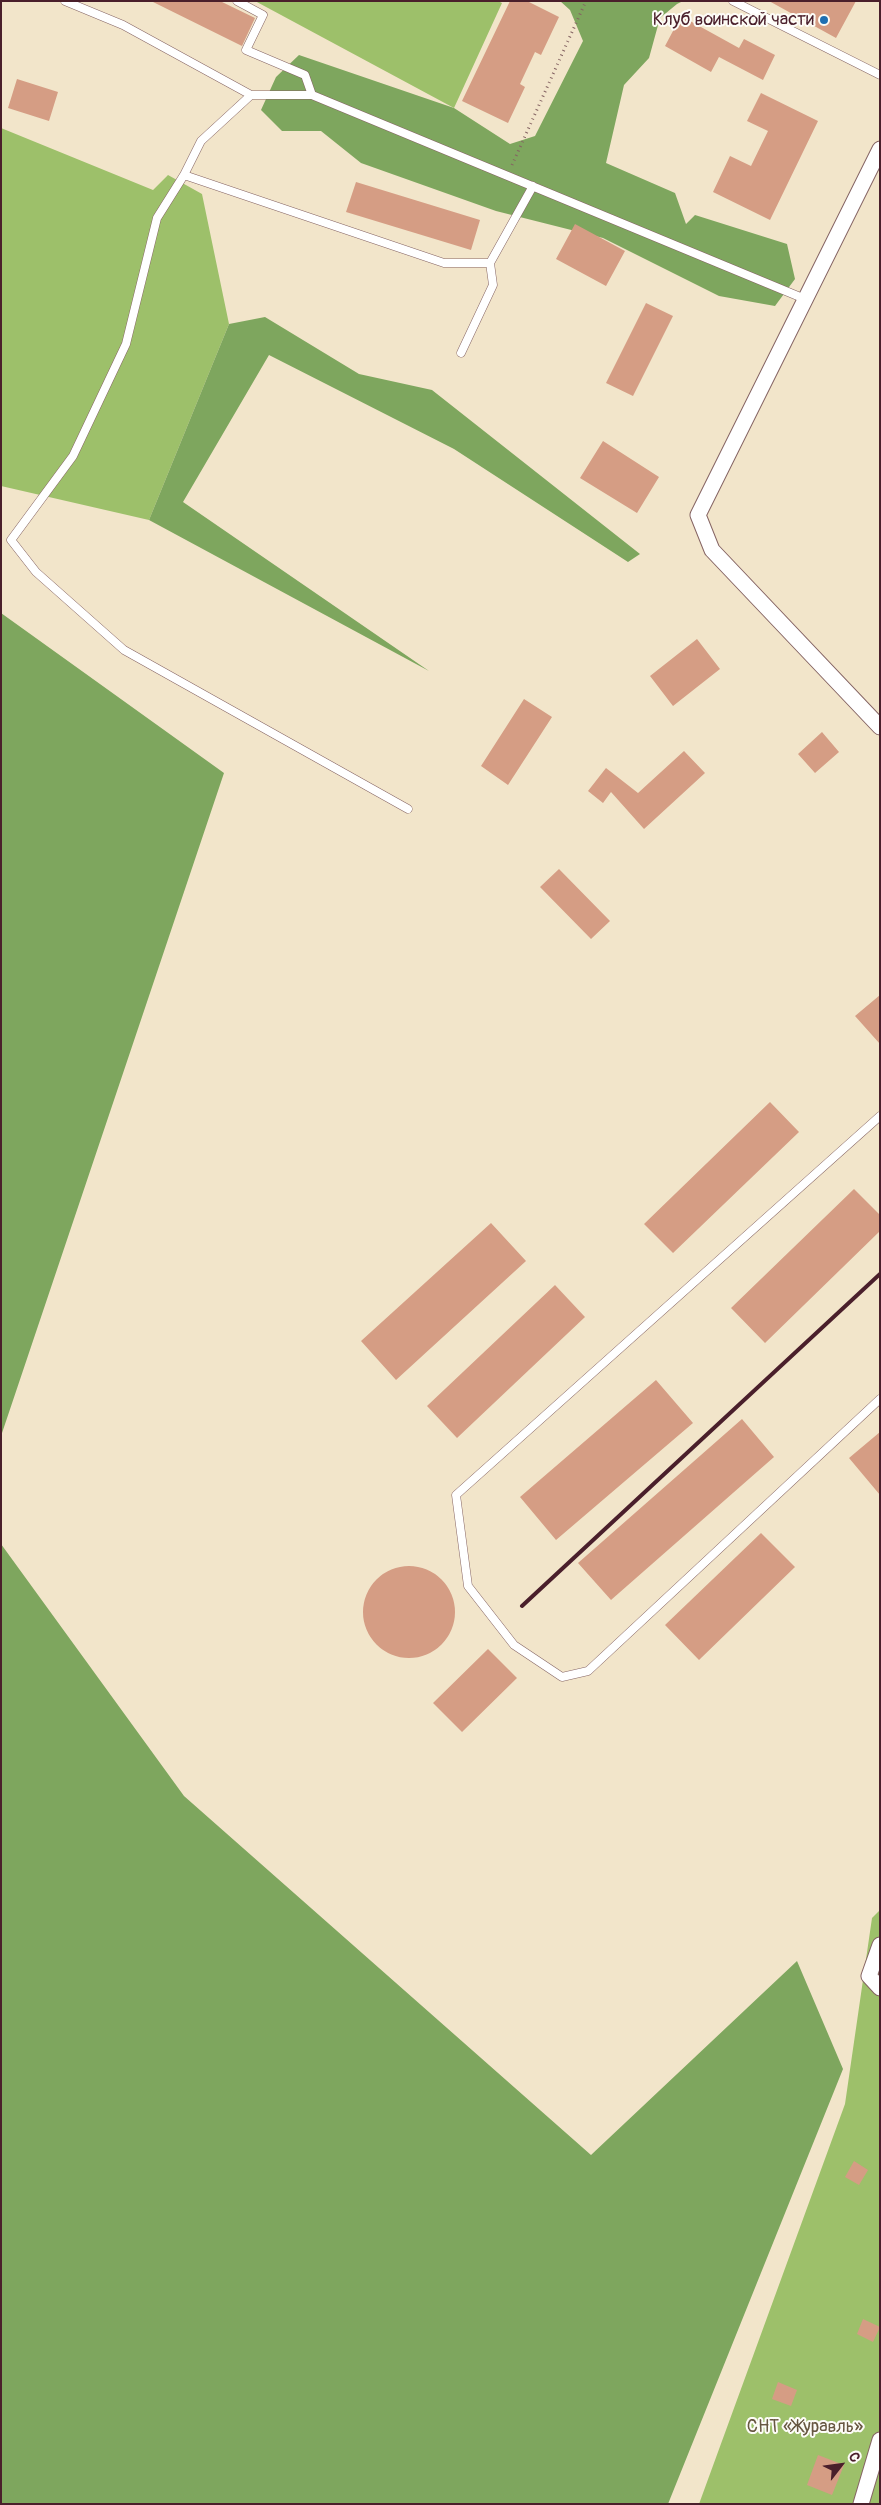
<!DOCTYPE html>
<html>
<head>
<meta charset="utf-8">
<style>
  body { margin:0 }
  #map { position:relative; width:881px; height:2505px; overflow:hidden; background:#f2e5ca; font-family:Pangolin,sans-serif }
  canvas { display:block }
  .frame { position:absolute; inset:0; border:2px solid #4a1f2b; pointer-events:none }
  .north { position:absolute; left:816px; top:2440px; width:50px; height:50px; -webkit-text-stroke:4px #fdfcf7; paint-order:stroke; rotate:60deg; font-size:14px; font-weight:700; line-height:20px; text-align:center; color:#4a1f2b }
  .north::after { content:''; display:block; margin:auto; width:18px; height:22px; background:#4a1f2b; clip-path:polygon(50% 0,100% 100%,50% 72%,0 100%) }
</style>
</head>
<body>
<div id="map">
<canvas width="881" height="2505"></canvas>
<div class="frame"></div>
<div class="north">С</div>
</div>
<script>
const c = document.querySelector('canvas').getContext('2d');
c.lineJoin = 'round';
function paint(path, color) {
  c.fillStyle = color;
  c.fill(path, 'evenodd');
}
function poly(rows) {
  const path = new Path2D();
  for (const r of rows) {
    if (r.length === 3) {
      path.moveTo(r[0] + r[2], r[1]);
      path.arc(r[0], r[1], r[2], 0, 2 * Math.PI);
      continue;
    }
    path.moveTo(r[0], r[1]);
    for (let i = 2; i < r.length; i += 2) path.lineTo(r[i], r[i + 1]);
  }
  return path;
}
function strokePath(path, color, width, dash) {
  c.strokeStyle = color;
  c.lineWidth = width;
  c.lineCap = dash ? 'butt' : 'round';
  c.setLineDash(dash || []);
  c.stroke(path);
}
function drawText(font, color, halo, rows, align = 'center') {
  c.font = font + ' Pangolin,sans-serif';
  c.lineWidth = 4;
  c.setLineDash([]);
  c.textBaseline = 'middle';
  c.strokeStyle = halo;
  c.fillStyle = color;
  for (const [text, x, y, turn = 0] of rows) {
    c.save();
    c.translate(x, y);
    c.rotate((+turn || 0) * Math.PI / 180);
    c.textAlign = isNaN(turn) ? turn : align;
    if (halo) c.strokeText(text, 0, 0);
    c.fillText(text, 0, 0);
    c.restore();
  }
}
const green = poly([
  [255,1,498,1,502,3,454,108],
  [1,128,153,190,168,175,202,194,229,324,149,520,1,486],
  [880,1910,880,2504,699,2504,845,2104,872,1918]
]);
const forest = poly([
  [560,1,683,1,677,4,660,18,649,58,624,85,606,163,675,193,686,224,695,215,787,244,795,279,775,306,719,296,603,238,496,211,361,163,321,131,282,131,261,110,276,77,299,55,454,108,510,144,535,136,583,41,570,10],
  [265,317,359,374,432,390,640,554,628,562,454,449,269,355,183,502,429,671,149,520,229,324],
  [1,613,224,773,1,1436],
  [1,1544,184,1796,591,2155,797,1961,843,2069,668,2504,1,2504]
]);
const building = poly([
  [151,1,220,1,255,18,242,46],
  [510,1,527,1,559,17,541,55,535,52,520,84,525,87,508,123,462,101],
  [769,1,856,1,836,38],
  [681,16,739,48,744,39,775,55,763,80,719,57,711,72,665,46],
  [17,79,58,92,49,121,8,108],
  [761,93,818,121,770,220,713,192,730,156,751,166,768,131,747,121],
  [356,182,480,220,471,250,346,212],
  [575,224,625,251,606,286,556,259],
  [646,303,673,316,633,396,606,383],
  [603,441,659,477,637,513,580,478],
  [697,639,720,669,673,706,650,676],
  [524,699,552,717,508,785,481,766],
  [822,732,839,752,815,773,798,754],
  [684,751,705,773,644,829,611,792,603,803,588,791,606,768,638,793],
  [559,869,610,921,591,939,540,887],
  [880,995,880,1044,855,1016],
  [770,1102,799,1132,673,1253,644,1224],
  [854,1189,880,1215,880,1231,765,1343,731,1308],
  [491,1223,526,1261,396,1380,361,1341],
  [555,1285,585,1317,457,1438,427,1406],
  [656,1380,693,1423,556,1540,520,1497],
  [742,1419,774,1457,611,1600,578,1563],
  [880,1432,880,1495,849,1458],
  [761,1533,795,1567,699,1660,665,1625],
  [409,1612,46],
  [488,1649,517,1678,462,1732,433,1703],
  [854,2161,868,2170,859,2185,845,2177],
  [863,2319,880,2327,873,2342,857,2334],
  [778,2382,797,2390,791,2406,772,2399],
  [818,2455,844,2465,832,2495,807,2485]
]);
const path = poly([
  [512,165,586,1]
]);
const lane = poly([
  [65,1,123,25,251,95,312,95,805,299],
  [237,1,263,15,246,50,305,75,312,95],
  [733,1,880,75],
  [251,95,201,141,184,175,444,263,490,263,533,186],
  [184,175,157,218,126,344,73,456,11,540,36,572,124,650,408,809],
  [461,353,493,285,490,263],
  [880,1116,456,1495,468,1586,514,1645,562,1677,588,1671,880,1399]
]);
const street = poly([
  [880,149,698,515,712,550,880,727],
  [880,1945,869,1976,880,1988],
  [861,2504,880,2440]
]);
const rail = poly([
  [522,1606,880,1274]
]);
const markers = [
  [824,20,5,"#1f6fb2"]
];
const poiNames = [
  ["Клуб воинской части",814,20]
];
const parkNames = [
  ["СНТ «Журавль»",805,2427]
];
paint(green, '#9dc06a');
paint(forest, '#7ea65e');
paint(building, '#d59d84');
strokePath(lane, '#856463', 9);
strokePath(street, '#856463', 17);
strokePath(path, '#856463', 3, [1, 4]);
strokePath(lane, '#fff', 8);
strokePath(street, '#fff', 15);
strokePath(rail, '#4a1f2b', 4);
for (const [x, y, r, color] of markers) {
  const dot = new Path2D();
  dot.arc(x, y, r, 0, 2 * Math.PI);
  c.fillStyle = color;
  c.fill(dot);
  strokePath(dot, '#fdfcf7', 2);
}
drawText('18px', '#4a1f2b', '#fdfcf7', poiNames, 'right');
drawText('18px', '#675741', '#fdfcf7', parkNames);
</script>
</body>
</html>
